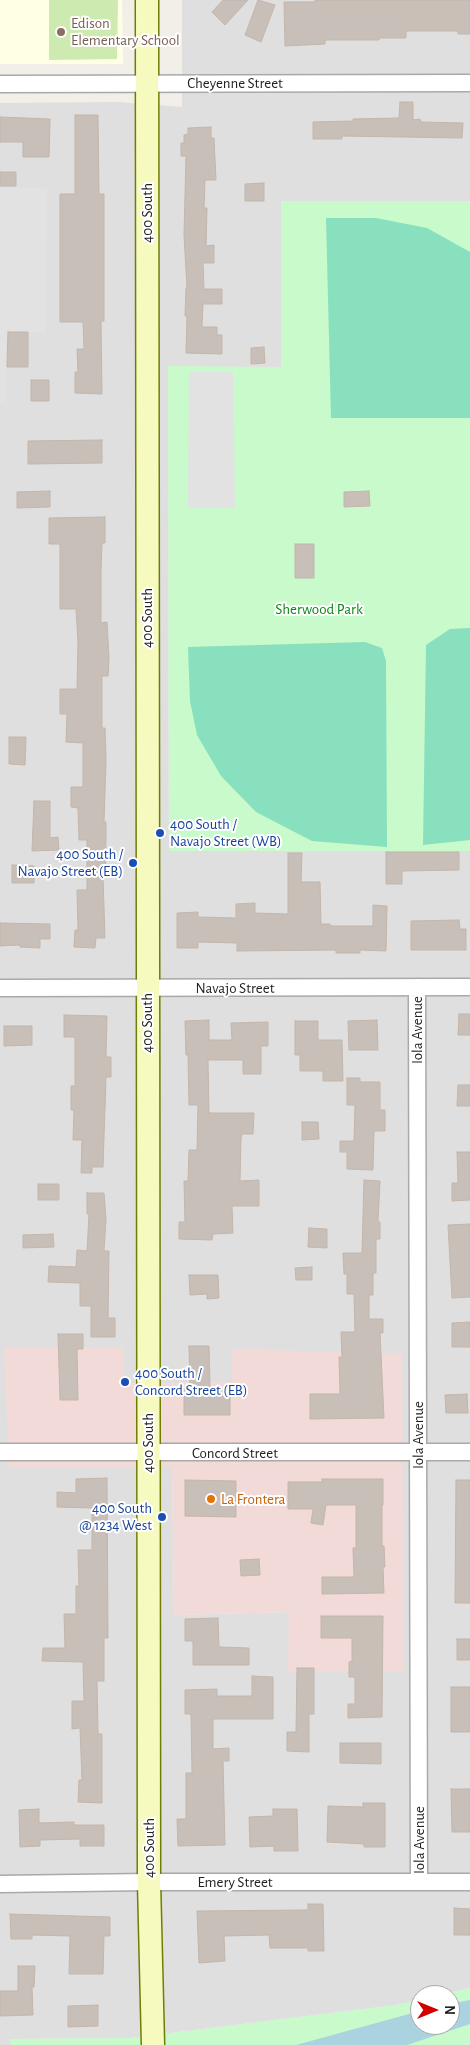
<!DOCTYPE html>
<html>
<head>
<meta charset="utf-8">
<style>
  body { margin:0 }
  #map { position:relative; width:470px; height:2045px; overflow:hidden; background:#f2efe9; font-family:"Alegreya Sans",sans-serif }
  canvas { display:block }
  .north { position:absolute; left:410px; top:1985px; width:50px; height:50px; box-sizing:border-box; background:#fff; border:1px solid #a7a7a7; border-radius:50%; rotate:90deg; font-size:14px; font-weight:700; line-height:20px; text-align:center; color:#222 }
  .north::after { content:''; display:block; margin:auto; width:18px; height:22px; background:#d40000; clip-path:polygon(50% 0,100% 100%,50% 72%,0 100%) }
</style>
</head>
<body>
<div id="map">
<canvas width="470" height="2045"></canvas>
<div class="north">N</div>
</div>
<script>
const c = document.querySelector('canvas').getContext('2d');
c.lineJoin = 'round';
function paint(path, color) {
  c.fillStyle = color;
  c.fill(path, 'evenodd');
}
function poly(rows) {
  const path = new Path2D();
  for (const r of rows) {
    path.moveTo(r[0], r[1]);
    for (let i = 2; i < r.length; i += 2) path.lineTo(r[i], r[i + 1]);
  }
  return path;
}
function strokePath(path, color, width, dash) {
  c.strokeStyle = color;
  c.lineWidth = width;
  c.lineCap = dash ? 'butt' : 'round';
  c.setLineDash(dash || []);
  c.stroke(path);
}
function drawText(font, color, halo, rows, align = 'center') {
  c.font = font + ' "Alegreya Sans",sans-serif';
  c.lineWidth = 4;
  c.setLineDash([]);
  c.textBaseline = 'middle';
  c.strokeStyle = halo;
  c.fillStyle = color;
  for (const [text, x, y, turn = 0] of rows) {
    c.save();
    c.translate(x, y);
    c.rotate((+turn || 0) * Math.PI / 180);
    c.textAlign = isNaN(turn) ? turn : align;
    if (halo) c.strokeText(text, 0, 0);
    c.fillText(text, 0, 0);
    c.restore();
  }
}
const residential = poly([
  [182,0,470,0,470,201,282,201,282,367,168,367,169,851,470,851,470,1988,440,1995,420,1995,420,2000,396,2005,130,2038,11,2039,11,2045,0,2045,0,103,119,102,182,107],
  [123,1348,123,1384,233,1382,233,1349,403,1671,290,1612,174,1615,172,1467,9,1467]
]);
const commercial = poly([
  [123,1347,124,1384,232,1382,232,1349,402,1354,404,1671,288,1672,289,1612,174,1615,172,1467,9,1467,4,1348]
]);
const education = poly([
  [0,0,122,0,123,64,0,64]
]);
const grass = poly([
  [49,0,118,0,117,59,49,60]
]);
const park = poly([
  [281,201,470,201,470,851,169,851,168,366,281,367],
  [470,1988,470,2045,11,2045,10,2039,130,2038,396,2005,420,2000,420,2025,450,2025,450,1995,440,1995]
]);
const pitch = poly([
  [326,218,376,218,427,228,470,252,470,418,331,418],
  [470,628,470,840,423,845,426,645,450,629],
  [365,642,382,648,386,661,387,847,312,841,256,812,221,776,197,735,190,701,188,647]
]);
const parking = poly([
  [0,188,47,188,46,332,6,332,6,403,0,403],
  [189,372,233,372,235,508,188,508]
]);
const water = poly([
  [470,2000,470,2024,407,2045,296,2045,420,2011,420,2025,450,2025,450,2004]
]);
const building = poly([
  [223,0,248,0,225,25,212,12,223,0],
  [258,0,275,5,261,42,245,35,258,0],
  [315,0,470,0,470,34,458,34,458,31,406,31,406,38,379,38,379,40,325,40,325,44,285,46,284,2,315,2,315,0],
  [400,102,413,102,413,120,420,119,421,122,463,123,462,138,342,136,342,139,313,139,313,122,353,121,353,119,399,118,400,102],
  [75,115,98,115,99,194,104,194,104,321,101,321,102,394,75,393,75,372,78,372,77,349,84,349,83,322,60,322,60,194,75,194,75,115],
  [0,117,50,119,49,157,23,157,23,142,0,142,0,117],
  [211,127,211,138,214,138,216,180,205,180,204,208,207,208,206,246,214,245,214,263,203,263,204,289,222,289,222,304,203,304,202,327,217,327,217,335,222,335,222,354,186,353,187,316,185,316,186,288,187,288,184,235,186,156,181,156,181,143,184,143,184,135,188,134,188,128,211,127],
  [0,172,16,172,16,186,0,186,0,172],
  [264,183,264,201,245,201,245,184,264,183],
  [8,332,28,332,28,367,7,367,8,332],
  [264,347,265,363,251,364,251,348,264,347],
  [31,380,49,380,49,401,31,401,31,380],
  [102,440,102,463,28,464,28,441,102,440],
  [50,491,50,507,17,508,17,492,50,491],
  [369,491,370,506,344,507,344,492,369,491],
  [105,517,105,543,102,543,101,570,101,623,107,622,109,658,108,676,102,676,102,728,105,728,106,760,104,822,106,822,106,840,105,877,103,877,105,938,96,938,95,948,74,947,75,930,78,930,77,890,87,890,87,840,79,840,78,808,71,807,71,787,83,787,83,743,66,742,67,714,60,714,60,689,77,689,78,642,76,609,60,609,60,544,49,544,49,518,105,517],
  [295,544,314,544,314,578,295,578,295,544],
  [9,737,26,737,25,765,9,764,9,737],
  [34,801,50,801,50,838,58,837,59,850,32,851,34,801],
  [386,852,459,852,459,870,402,871,402,884,386,884,386,852],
  [288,853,302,853,301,882,320,882,321,924,330,924,330,926,373,926,373,905,387,906,386,951,360,950,360,953,336,953,336,950,237,951,237,943,198,942,198,948,177,948,177,913,198,912,198,917,236,918,236,904,255,903,255,913,288,914,288,853],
  [12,865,34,866,34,883,12,883,12,865],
  [459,920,460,929,466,929,466,950,411,950,411,921,459,920],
  [0,923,50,924,50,939,40,939,40,948,20,947,20,945,0,946,0,923],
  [459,1014,470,1014,470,1035,458,1035,459,1014],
  [64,1015,107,1016,106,1057,111,1057,111,1077,106,1077,103,1167,92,1167,92,1173,81,1173,82,1140,73,1140,74,1110,71,1110,71,1086,75,1086,75,1037,64,1037,64,1015],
  [209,1020,209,1040,232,1040,231,1023,268,1022,268,1046,261,1046,261,1074,243,1074,243,1060,208,1060,209,1113,254,1113,253,1134,242,1134,241,1139,240,1181,259,1180,259,1206,232,1206,233,1233,213,1234,212,1240,179,1239,179,1222,185,1222,184,1181,188,1181,189,1150,197,1150,198,1105,189,1105,188,1055,186,1055,185,1021,209,1020],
  [377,1020,378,1050,349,1050,348,1021,377,1020],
  [295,1021,318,1021,318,1040,342,1040,343,1081,323,1081,323,1071,300,1071,300,1055,295,1055,295,1021],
  [4,1026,32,1026,32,1045,4,1046,4,1026],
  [347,1078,360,1078,360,1082,380,1082,380,1110,385,1110,385,1131,374,1131,373,1170,347,1169,347,1152,340,1152,340,1141,354,1141,355,1105,347,1105,347,1078],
  [458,1085,470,1085,470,1106,457,1106,458,1085],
  [302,1122,318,1122,319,1139,302,1140,302,1122],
  [457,1152,470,1152,470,1200,452,1201,452,1183,458,1183,457,1152],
  [364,1180,380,1181,378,1222,380,1222,380,1239,376,1239,376,1273,373,1273,373,1295,369,1295,369,1319,383,1319,383,1333,380,1333,384,1418,310,1419,310,1394,340,1394,339,1357,342,1357,341,1332,355,1332,354,1294,347,1294,347,1274,344,1274,343,1253,362,1253,364,1180],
  [38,1184,59,1184,59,1200,38,1200,38,1184],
  [87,1193,104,1193,106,1219,104,1251,109,1251,108,1318,115,1318,115,1337,91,1337,91,1306,80,1306,80,1283,48,1282,49,1266,76,1267,77,1250,87,1251,89,1214,87,1214,87,1193],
  [470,1224,470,1297,452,1298,448,1225,470,1224],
  [309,1228,327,1229,327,1248,308,1247,309,1228],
  [53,1234,54,1247,23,1248,23,1235,53,1234],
  [312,1267,312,1280,296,1280,295,1268,312,1267],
  [189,1275,218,1275,219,1298,207,1299,207,1294,190,1295,189,1275],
  [470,1322,470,1347,452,1347,452,1323,470,1322],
  [58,1334,83,1334,83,1349,77,1349,78,1400,60,1400,58,1334],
  [189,1346,209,1346,210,1388,230,1388,230,1415,184,1415,184,1388,190,1388,189,1346],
  [467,1394,468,1413,446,1413,445,1395,467,1394],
  [107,1478,108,1638,104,1638,104,1681,97,1681,98,1734,102,1734,102,1803,78,1802,79,1780,82,1780,80,1728,72,1729,72,1701,84,1701,83,1662,42,1661,43,1648,65,1648,64,1614,76,1614,76,1586,79,1586,78,1550,92,1550,92,1508,57,1507,57,1492,76,1493,76,1479,107,1478],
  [322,1479,383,1479,383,1505,382,1505,382,1546,384,1546,385,1567,383,1567,384,1593,322,1594,322,1577,354,1577,353,1548,356,1548,356,1505,326,1505,323,1525,311,1523,313,1509,288,1509,288,1482,322,1482,322,1479],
  [185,1480,236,1481,236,1517,185,1516,185,1480],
  [456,1480,470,1480,470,1603,455,1603,456,1480],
  [259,1559,260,1575,241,1576,240,1560,259,1559],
  [321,1616,383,1616,382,1717,348,1718,348,1704,355,1704,355,1677,349,1677,349,1662,352,1661,352,1638,321,1638,321,1616],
  [218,1618,219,1647,249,1648,249,1665,193,1665,193,1641,185,1641,185,1619,218,1618],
  [457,1639,470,1639,470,1660,457,1660,457,1639],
  [297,1668,314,1668,314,1714,309,1714,309,1752,287,1751,287,1732,296,1732,297,1668],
  [252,1676,273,1677,273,1719,213,1719,213,1749,229,1748,229,1761,223,1761,225,1845,178,1846,177,1819,186,1819,186,1773,192,1773,191,1714,185,1714,185,1690,217,1689,217,1696,252,1696,252,1676],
  [451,1687,470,1687,470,1732,451,1732,451,1687],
  [340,1743,381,1743,381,1764,340,1763,340,1743],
  [451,1789,470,1789,470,1832,452,1832,451,1789],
  [363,1803,385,1803,385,1847,364,1847,364,1844,327,1842,328,1806,363,1807,363,1803],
  [39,1809,39,1823,74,1822,74,1825,104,1825,104,1846,80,1846,80,1839,40,1840,40,1846,20,1847,19,1810,39,1809],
  [273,1809,297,1809,298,1851,274,1851,274,1846,250,1847,249,1817,273,1816,273,1809],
  [308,1904,323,1904,324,1951,308,1951,308,1948,270,1948,269,1935,224,1936,225,1961,199,1963,197,1911,308,1910,308,1904],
  [454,1908,470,1909,470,1935,454,1935,454,1908],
  [10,1914,110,1917,110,1936,104,1936,103,1974,69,1974,70,1936,32,1935,32,1939,11,1939,10,1914],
  [18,1966,35,1966,34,1987,32,1987,33,2015,0,2016,0,1991,18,1991,18,1966],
  [98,2005,98,2026,68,2027,68,2006,98,2005]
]);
const minor = poly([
  [0,84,470,83],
  [417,987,419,1882],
  [0,988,470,987],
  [0,1452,470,1452],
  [0,1884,149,1882,470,1882]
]);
const secondary = poly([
  [147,0,149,1882,153,2045]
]);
const markers = [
  [61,32,5,"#8d6e63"],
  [160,833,5,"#1a4fb4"],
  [133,863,5,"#1a4fb4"],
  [125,1382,5,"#1a4fb4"],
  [211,1499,5,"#e8710a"],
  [162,1517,5,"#1a4fb4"]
];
const educationNames = [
  ["Edison",71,23],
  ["Elementary School",71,40]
];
const streetNames = [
  ["Cheyenne Street",235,83],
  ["400 South",147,213,-90],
  ["400 South",147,618,-90],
  ["Navajo Street",235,988],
  ["400 South",147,1023,-90],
  ["Iola Avenue",417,1030,-90],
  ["Iola Avenue",418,1435,-90],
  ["400 South",148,1443,-90],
  ["Concord Street",235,1453],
  ["Iola Avenue",419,1840,-90],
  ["400 South",149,1848,-90],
  ["Emery Street",235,1882]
];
const parkNames = [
  ["Sherwood Park",319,609]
];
const transitNames = [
  ["400 South /",170,824],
  ["Navajo Street (WB)",170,841],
  ["400 South /",123,854,"right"],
  ["Navajo Street (EB)",123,871,"right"],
  ["400 South /",135,1373],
  ["Concord Street (EB)",135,1390],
  ["400 South",152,1508,"right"],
  ["@ 1234 West",152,1525,"right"]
];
const foodNames = [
  ["La Frontera",221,1499]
];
paint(residential, '#e0dfdf');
paint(commercial, '#f2dad9');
paint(education, '#ffffe5');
paint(grass, '#cdebb0');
paint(park, '#c8facc');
paint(pitch, '#88e0be');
paint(parking, '#e2e2e2');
paint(water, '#aad3df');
paint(building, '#c7bfb8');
strokePath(building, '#c4b6ab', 1);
strokePath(minor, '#a9a9a9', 19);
strokePath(secondary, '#707d05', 25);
strokePath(minor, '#fff', 16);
strokePath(secondary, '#f7fabf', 22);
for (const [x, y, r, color] of markers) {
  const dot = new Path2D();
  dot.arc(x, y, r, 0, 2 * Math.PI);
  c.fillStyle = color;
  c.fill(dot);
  strokePath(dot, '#fff', 2);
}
drawText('15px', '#785e54', '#fff', educationNames, 'left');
drawText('15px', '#222', '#fff', streetNames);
drawText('15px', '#0c8416', '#fff', parkNames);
drawText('15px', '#164399', '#fff', transitNames, 'left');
drawText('15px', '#c56008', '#fff', foodNames, 'left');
</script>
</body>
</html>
